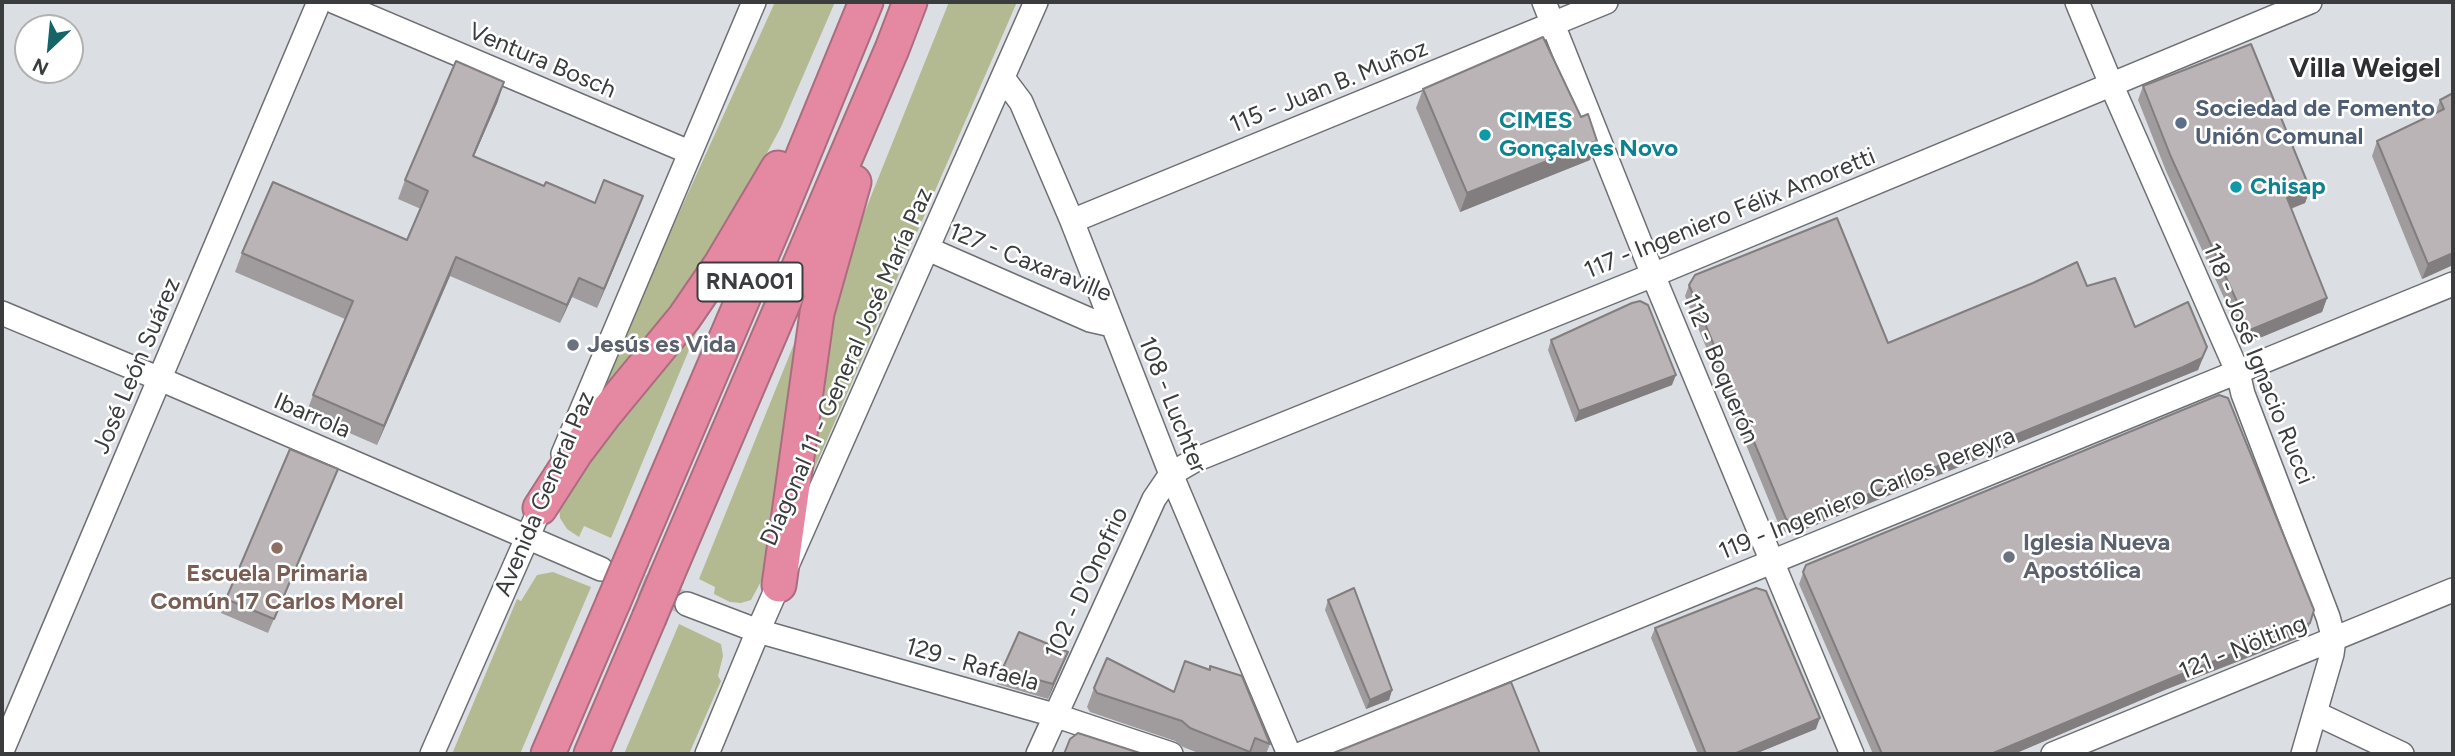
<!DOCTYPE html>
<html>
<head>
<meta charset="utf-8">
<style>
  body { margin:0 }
  #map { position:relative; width:2455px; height:756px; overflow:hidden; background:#dbdfe3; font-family:Figtree,sans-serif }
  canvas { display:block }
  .frame { position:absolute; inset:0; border:4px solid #3a3c3d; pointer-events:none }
  .north { position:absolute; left:14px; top:14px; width:70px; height:70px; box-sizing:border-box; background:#fff; border:2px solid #b0b1b1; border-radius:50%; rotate:206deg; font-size:19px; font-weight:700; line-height:28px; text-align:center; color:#3a3c3d }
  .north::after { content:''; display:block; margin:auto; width:24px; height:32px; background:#15646a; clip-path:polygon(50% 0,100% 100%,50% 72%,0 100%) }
</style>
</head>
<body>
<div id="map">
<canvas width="2455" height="756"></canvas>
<div class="frame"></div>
<div class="north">N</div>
</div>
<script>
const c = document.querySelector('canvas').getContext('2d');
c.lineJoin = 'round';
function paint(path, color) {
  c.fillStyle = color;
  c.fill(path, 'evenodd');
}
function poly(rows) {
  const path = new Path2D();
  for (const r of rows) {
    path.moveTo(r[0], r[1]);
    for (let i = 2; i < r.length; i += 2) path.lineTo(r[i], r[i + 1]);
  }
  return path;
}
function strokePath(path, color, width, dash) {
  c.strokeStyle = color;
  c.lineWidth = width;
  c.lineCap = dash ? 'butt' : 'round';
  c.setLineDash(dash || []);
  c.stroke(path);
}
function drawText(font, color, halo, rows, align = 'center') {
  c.font = font + ' Figtree,sans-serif';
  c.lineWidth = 5;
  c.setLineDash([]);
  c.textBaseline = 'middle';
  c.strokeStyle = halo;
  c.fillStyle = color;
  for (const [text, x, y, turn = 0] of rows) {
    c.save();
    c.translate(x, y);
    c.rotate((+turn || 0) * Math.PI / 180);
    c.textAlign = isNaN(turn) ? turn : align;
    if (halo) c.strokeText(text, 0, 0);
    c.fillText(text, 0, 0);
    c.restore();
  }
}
const green = poly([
  [775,2,835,2,781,127,705,268,588,413],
  [949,2,1017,2,803,495,824,332,859,226],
  [713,292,611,538,584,526,579,537,567,529,560,518,559,508,563,493],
  [796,339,801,341,765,574,751,600,741,603,730,602,714,594,715,587,699,579],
  [553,572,591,587,520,754,452,754,517,599,521,601,537,575],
  [679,624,721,644,723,656,718,676,721,681,689,754,624,754]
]);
const minorTunnel = poly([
  [610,573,687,604]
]);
const minor = poly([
  [335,2,689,152],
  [1544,2,1653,275,1852,754],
  [2077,2,2111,84,2238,373,2243,394,2328,617,2334,639,2332,654,2303,754],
  [1003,78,1021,102,1072,221,1171,474,1289,754],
  [1072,221,1606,2],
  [928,249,1090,320,1112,325],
  [2,313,160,379,601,569],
  [563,454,754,2],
  [687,604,758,631,1054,715,1171,754],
  [2315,713,2402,754],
  [2,751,319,2],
  [432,754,546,495],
  [707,754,758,631,1036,2],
  [1038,754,1154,499,1171,474,1195,460,1653,275,2310,2],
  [1301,754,2453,284],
  [2053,754,2453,590]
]);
const highway = poly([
  [540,508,576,452,604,415,684,318,721,264,778,168],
  [632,558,774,226,866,2],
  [667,575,892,49,910,2],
  [779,585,817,313,854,182],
  [548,754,613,603],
  [591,754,649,618]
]);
const highwayBridge = poly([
  [613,603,632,558],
  [649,618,667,575]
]);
const wall = poly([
  [2143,86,2310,189,2305,203,2291,209,2327,298,2322,312,2245,344,2166,171,2138,100],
  [1423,89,1581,117,1590,160,1460,212,1416,108],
  [2453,93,2453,265,2422,279,2372,156,2377,141,2435,113,2440,100],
  [498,101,474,156,544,186,636,215,597,308,572,297,560,323,450,276,377,445,306,414,313,395,345,319,235,272,242,253,407,240,421,209,398,199,405,180],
  [2033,283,2087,286,2135,327,2203,358,2198,370,1791,535,1781,530,1685,296,1689,285,1888,343],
  [1551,340,1672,385,1575,422,1548,350],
  [338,469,268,633,221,613,226,599],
  [1806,565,2306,635,2167,689,2014,754,1873,754,1799,584],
  [1328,600,1392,690,1389,700,1366,709,1325,610],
  [1655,628,1816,729,1755,754,1698,754,1651,638],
  [1185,661,1209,669,1210,666,1270,744,1266,754,1201,754,1183,747,1175,741,1090,712,1087,707,1094,688,1174,692],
  [1062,667,1048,699,997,684,1002,670]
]);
const shadedWall = poly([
  [504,82,498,101,466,174,473,156],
  [1597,141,1590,160,1460,212,1467,193],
  [2310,189,2305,203,2281,212,2287,198],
  [643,196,636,215,597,308,604,289],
  [2453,253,2453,265,2422,279,2428,264],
  [456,257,450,276,377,445,384,426],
  [579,278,572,297,560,323,567,305],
  [2327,298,2322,312,2245,344,2250,330],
  [2207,347,2198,370,1791,535,1795,524],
  [1676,375,1672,385,1575,422,1579,411],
  [2310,623,2306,635,2167,689,2014,754,1991,754,2172,678],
  [1068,652,1062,667,1048,699,1053,684],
  [1392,690,1389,700,1366,709,1370,700],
  [1820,718,1816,729,1755,754,1734,754]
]);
const building = poly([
  [1543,37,1581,117,1588,114,1597,141,1467,193,1423,89,1543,37],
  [2251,44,2310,189,2287,198,2327,298,2250,330,2171,157,2143,86,2251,44],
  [456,61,504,82,473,156,544,186,546,182,595,203,604,180,643,196,604,289,579,278,567,305,456,257,384,426,313,395,353,301,242,253,273,182,407,240,428,191,405,180,456,61],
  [2453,93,2453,253,2428,264,2377,141,2444,109,2440,100,2453,93],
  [1837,218,1888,343,2033,283,2077,262,2087,286,2115,278,2135,327,2188,302,2207,347,2202,358,2183,367,1795,524,1786,519,1689,285,1695,275,1837,218],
  [1640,301,1648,305,1676,375,1579,411,1551,340,1632,303,1640,301],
  [2219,395,2228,398,2314,610,2310,623,2172,678,1991,754,1882,754,1803,572,1806,565,2219,395],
  [290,449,338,469,274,619,226,599,290,449],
  [1354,588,1392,690,1370,700,1328,600,1354,588],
  [1756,588,1766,591,1820,718,1734,754,1706,754,1655,628,1756,588],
  [1019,632,1068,652,1053,684,1002,670,1019,632],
  [1107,658,1174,692,1185,661,1210,670,1210,666,1242,676,1270,744,1255,738,1250,752,1190,728,1182,721,1097,693,1094,688,1107,658],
  [1511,682,1540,754,1331,754,1511,682],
  [1078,733,1143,754,1064,754,1070,739,1078,733]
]);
const markers = [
  [2181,123,7,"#5c6f8a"],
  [1485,135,7,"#0f9aa8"],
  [2236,187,7,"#0f9aa8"],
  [573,345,7,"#6b7280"],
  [277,548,7,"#8d6e63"],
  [2009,557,7,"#6b7280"]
];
const shields = [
  [750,282,105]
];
const shieldNames = [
  ["RNA001",750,282]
];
const streetNames = [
  ["Ventura Bosch",542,61,23],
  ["115 - Juan B. Muñoz",1329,87,-22],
  ["117 - Ingeniero Félix Amoretti",1730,214,-22],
  ["127 - Caxaraville",1030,263,22],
  ["118 - José Ignacio Rucci",2258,364,68],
  ["José León Suárez",137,366,-67],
  ["Diagonal 11 - General José María Paz",847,367,-66],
  ["112 - Boquerón",1720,369,67],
  ["108 - Luchter",1172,405,68],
  ["Ibarrola",312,416,23],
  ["Avenida General Paz",545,494,-67],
  ["119 - Ingeniero Carlos Pereyra",1867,494,-22],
  ["102 - D'Onofrio",1087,583,-65],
  ["121 - Nölting",2243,648,-22],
  ["129 - Rafaela",972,665,16]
];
const serviceNames = [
  ["Sociedad de Fomento",2195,109],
  ["Unión Comunal",2195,137]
];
const cultureNames = [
  ["CIMES",1499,121],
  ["Gonçalves Novo",1499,149],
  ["Chisap",2250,187]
];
const worshipNames = [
  ["Jesús es Vida",587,345],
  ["Iglesia Nueva",2023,543],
  ["Apostólica",2023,571]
];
const educationNames = [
  ["Escuela Primaria",277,574],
  ["Común 17 Carlos Morel",277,602]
];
const quarterNames = [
  ["Villa Weigel",2365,69]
];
paint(green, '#b3ba92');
strokePath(minorTunnel, '#bbbec2', 23, [23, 11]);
strokePath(minor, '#6c6f73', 26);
strokePath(highway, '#a96d7f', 37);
strokePath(minor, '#fff', 23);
strokePath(highway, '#e588a2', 33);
strokePath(highwayBridge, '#a96d7f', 37, []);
strokePath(highwayBridge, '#e588a2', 33);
paint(wall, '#a09b9d');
paint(shadedWall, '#827e7f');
paint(building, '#bab4b6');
strokePath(building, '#827e7f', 2);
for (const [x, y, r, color] of markers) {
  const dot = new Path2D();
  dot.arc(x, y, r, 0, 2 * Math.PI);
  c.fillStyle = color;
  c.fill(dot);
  strokePath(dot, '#fff', 2.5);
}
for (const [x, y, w] of shields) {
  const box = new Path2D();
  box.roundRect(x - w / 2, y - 19.5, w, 39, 5);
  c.fillStyle = '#fff';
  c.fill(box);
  strokePath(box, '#3a3c3d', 2);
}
drawText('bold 23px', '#3a3c3d', null, shieldNames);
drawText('24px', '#3a3c3d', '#fff', streetNames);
drawText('bold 24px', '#4e5e75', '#fff', serviceNames, 'left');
drawText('bold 24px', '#0d838f', '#fff', cultureNames, 'left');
drawText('bold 24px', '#5b616d', '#fff', worshipNames, 'left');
drawText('bold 24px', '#785e54', '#fff', educationNames);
drawText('bold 28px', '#2d2f33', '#fff', quarterNames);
</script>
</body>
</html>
